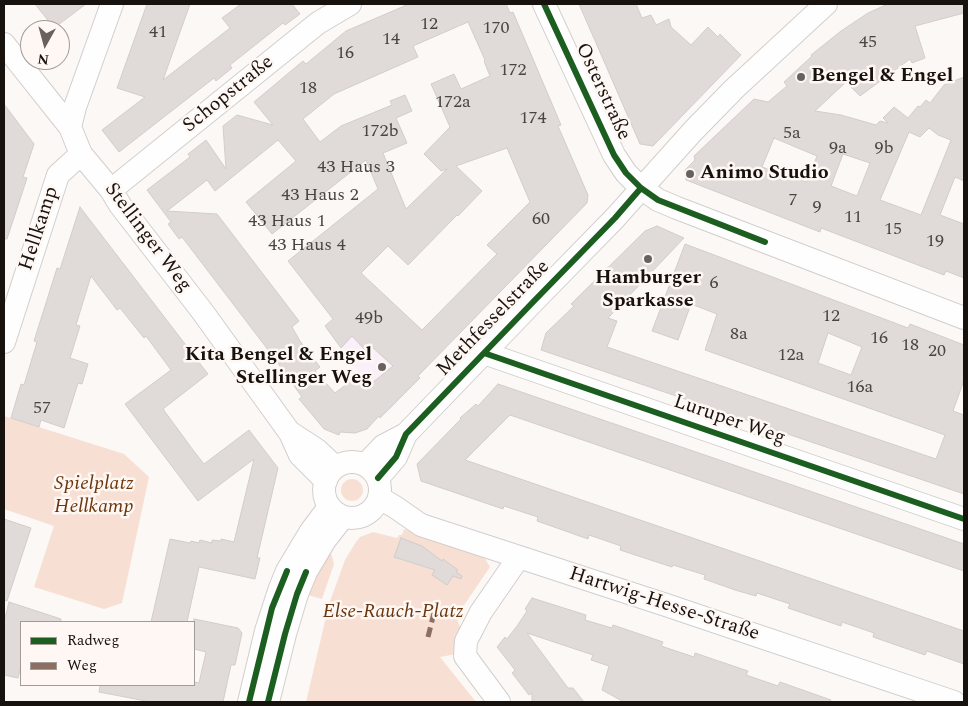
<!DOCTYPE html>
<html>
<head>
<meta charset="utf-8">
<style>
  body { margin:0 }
  #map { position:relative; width:968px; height:706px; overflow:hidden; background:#fbf8f6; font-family:Spectral,serif }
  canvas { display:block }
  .frame { position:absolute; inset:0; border:5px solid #18120f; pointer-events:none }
  .legend { position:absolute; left:20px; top:621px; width:175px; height:65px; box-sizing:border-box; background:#fef7f3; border:1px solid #a29b98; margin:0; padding:6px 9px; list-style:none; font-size:15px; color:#18120f }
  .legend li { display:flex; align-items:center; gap:10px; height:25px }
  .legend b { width:25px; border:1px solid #a29b98 }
  .north { position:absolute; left:20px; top:20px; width:50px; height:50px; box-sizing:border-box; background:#fef7f3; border:1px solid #a29b98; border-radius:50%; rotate:187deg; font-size:14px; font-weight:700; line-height:20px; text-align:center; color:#18120f }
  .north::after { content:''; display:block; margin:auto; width:18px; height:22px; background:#676260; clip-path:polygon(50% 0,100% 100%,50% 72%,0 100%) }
</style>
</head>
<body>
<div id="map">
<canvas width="968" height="706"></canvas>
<div class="frame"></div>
<ul class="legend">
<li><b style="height:6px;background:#1b5e20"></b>Radweg</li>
<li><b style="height:6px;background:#8d6e63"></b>Weg</li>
</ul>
<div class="north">N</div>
</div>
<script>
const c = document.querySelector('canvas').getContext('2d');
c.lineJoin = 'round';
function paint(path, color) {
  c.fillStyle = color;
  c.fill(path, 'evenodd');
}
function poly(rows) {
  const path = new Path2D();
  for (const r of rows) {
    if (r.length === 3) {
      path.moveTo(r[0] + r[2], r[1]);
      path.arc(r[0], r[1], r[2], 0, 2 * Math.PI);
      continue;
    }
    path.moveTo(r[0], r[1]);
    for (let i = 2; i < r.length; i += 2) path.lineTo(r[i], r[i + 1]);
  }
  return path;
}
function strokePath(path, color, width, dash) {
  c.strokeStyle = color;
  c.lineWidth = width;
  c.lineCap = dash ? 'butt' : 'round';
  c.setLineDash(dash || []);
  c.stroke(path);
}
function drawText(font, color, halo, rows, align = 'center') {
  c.font = font + ' Spectral,serif';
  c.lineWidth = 5;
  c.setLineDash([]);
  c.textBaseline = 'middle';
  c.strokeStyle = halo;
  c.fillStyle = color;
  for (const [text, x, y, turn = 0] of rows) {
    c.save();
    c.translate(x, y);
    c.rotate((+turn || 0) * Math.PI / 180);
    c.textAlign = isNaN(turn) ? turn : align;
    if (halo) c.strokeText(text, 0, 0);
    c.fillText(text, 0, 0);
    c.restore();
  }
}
const education = poly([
  [346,306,420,378,412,386,410,385,395,400,397,402,389,410,371,388,325,326]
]);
const green = poly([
  [4,416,124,454,149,477,122,603,104,609,34,587,54,526,4,509],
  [352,490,11],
  [404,529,484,557,490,567,456,617,462,632,456,654,440,657,476,702,306,702,329,604,345,560,356,542,360,537,373,532,397,538,399,535,402,535],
  [330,549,334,564,322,599,308,595,315,578]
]);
const building = poly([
  [35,4,86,4,54,28,35,4],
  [147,4,190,4,163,80,230,28,222,18,241,4,292,4,300,14,285,25,283,23,230,65,232,68,216,81,214,78,119,152,102,130,145,97,117,88,147,4],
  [409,4,506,4,510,13,513,12,561,125,558,126,588,195,587,203,418,376,420,378,380,418,379,416,367,429,355,433,340,432,339,435,324,429,299,399,302,397,272,355,182,237,179,239,168,224,171,222,147,190,190,157,188,154,206,140,226,169,223,126,237,115,273,125,254,102,303,61,306,64,346,31,409,4],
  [468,22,485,60,484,61,490,76,461,89,454,74,431,84,450,127,424,154,441,171,447,169,406,209,383,153,407,143,396,118,412,111,405,95,390,101,392,105,341,126,320,142,303,119,334,94,418,57,413,46,468,22],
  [278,140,296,161,246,202,272,234,366,160,378,189,288,261,333,319,325,326,341,348,352,336,365,350,370,345,393,366,366,388,357,376,335,393,315,371,320,367,300,341,292,327,299,321,217,214,167,211,207,180,215,191,278,140],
  [507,148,530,202,487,245,497,254,422,330,361,273,388,246,408,265,457,215,458,216,482,191,456,166,507,148],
  [579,4,636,4,642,18,651,15,656,25,669,19,671,27,691,45,708,27,718,37,720,34,741,55,653,146,640,144,579,4],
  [888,4,964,4,964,13,915,26,925,58,912,63,910,59,860,96,846,82,815,111,841,115,876,125,880,121,888,123,883,118,894,107,908,118,918,106,920,107,926,100,930,103,944,85,964,77,964,181,955,177,940,215,964,224,964,278,946,271,944,275,821,228,820,232,686,180,685,170,695,160,694,156,754,99,768,102,787,86,784,82,812,56,811,55,841,31,868,13,888,4],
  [929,128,938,135,951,140,921,215,880,200,909,132,920,137,929,128],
  [774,138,817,156,807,182,762,167,774,138],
  [843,154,870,163,857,196,831,186,843,154],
  [4,104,34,144,23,177,27,178,7,239,4,239,4,104],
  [80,207,208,374,163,409,193,450,204,464,249,430,278,468,257,558,260,558,255,579,199,567,187,622,151,622,170,539,190,543,191,541,199,543,200,540,212,543,212,540,221,541,221,539,234,542,254,459,198,501,125,404,171,370,146,336,144,338,120,308,117,310,91,276,76,325,80,326,70,358,88,364,82,384,78,383,64,428,41,420,39,427,11,418,21,384,24,385,37,342,34,341,57,268,60,269,80,207],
  [657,226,684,238,608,318,617,321,607,347,936,459,945,435,705,350,717,314,691,304,678,340,652,331,685,244,908,328,910,324,964,345,964,380,953,411,964,415,964,494,541,350,546,333,574,306,571,304,645,231,657,226],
  [828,333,862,347,851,375,818,363,828,333],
  [498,384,964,544,964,571,510,415,465,460,964,631,964,664,927,651,925,655,873,637,874,633,842,622,841,626,788,608,790,604,757,593,756,596,735,590,704,579,705,575,673,565,672,567,620,550,621,546,589,535,588,539,537,521,538,517,504,506,503,509,421,481,417,464,461,419,460,418,476,404,478,406,498,384],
  [4,519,31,528,7,601,4,600,4,519],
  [401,538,422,546,442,561,443,559,458,570,456,572,462,576,461,579,453,576,447,585,432,575,435,570,394,557,401,538],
  [532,598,586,615,585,620,612,628,613,625,663,642,661,646,694,657,695,653,748,671,746,675,778,686,780,682,831,700,830,702,624,702,602,690,609,666,591,660,593,655,527,633,568,688,573,688,584,702,532,702,532,693,529,695,512,673,515,670,497,647,505,637,507,639,517,626,527,611,525,609,532,598],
  [9,602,61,619,61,622,21,622,21,666,18,678,4,675,4,622,9,602],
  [194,619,238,628,242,633,235,665,231,665,223,702,151,702,99,692,100,685,194,685,194,682,199,683,206,652,194,649,194,619]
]);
const minor = poly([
  [544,4,614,155,626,173,641,188,658,200,677,208,964,318],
  [4,44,70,127,81,154,111,190,120,205,202,311,290,433,300,455,326,481],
  [70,127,75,107,112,4],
  [111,190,318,23,350,4],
  [4,342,58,175,81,154],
  [484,353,964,519],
  [291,433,317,450,335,467],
  [352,490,28],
  [365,465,383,446,406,434],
  [378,478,396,457,406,434,534,301,615,218,693,131,734,89,826,4],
  [380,498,395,507,421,525,666,605,954,702],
  [249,702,266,631,280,588,287,571,311,531,329,507],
  [268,702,285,634,297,594,306,572,325,540,343,517],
  [499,702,465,656,466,641,481,612,519,557]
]);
const quiet = poly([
  [428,637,435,609]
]);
const cycleway = poly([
  [544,4,614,155,626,173,641,188,658,200,765,242],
  [484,353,964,519],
  [378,478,396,457,406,434,534,301,615,218,641,188],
  [249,702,272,608,287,571],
  [268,702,285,634,297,594,306,572]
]);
const markers = [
  [801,77,5,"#676260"],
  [690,174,5,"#676260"],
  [648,259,5,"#676260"],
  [382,367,5,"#676260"]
];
const numberNames = [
  ["12",429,25],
  ["170",496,29],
  ["41",158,33],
  ["14",391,40],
  ["45",868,43],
  ["16",345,54],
  ["172",513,71],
  ["18",308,89],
  ["172a",453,103],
  ["174",533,119],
  ["172b",380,132],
  ["5a",792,134],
  ["9a",838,149],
  ["9b",884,149],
  ["43 Haus 3",356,168],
  ["43 Haus 2",320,196],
  ["7",793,201],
  ["9",817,208],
  ["11",853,218],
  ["60",541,220],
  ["43 Haus 1",287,222],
  ["15",893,230],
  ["19",935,242],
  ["43 Haus 4",307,246],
  ["6",714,284],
  ["12",831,317],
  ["49b",369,319],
  ["8a",739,335],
  ["16",879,339],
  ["18",910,346],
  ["20",937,352],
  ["12a",791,356],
  ["16a",860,388],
  ["57",42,409]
];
const poiNames = [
  ["Bengel & Engel",811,77],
  ["Animo Studio",700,174],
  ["Hamburger",648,279,"center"],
  ["Sparkasse",648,302,"center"],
  ["Kita Bengel & Engel",372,356,"right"],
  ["Stellinger Weg",372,379,"right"]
];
const streetNames = [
  ["Osterstraße",602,92,65],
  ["Schopstraße",229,95,-39],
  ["Hellkamp",40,229,-72],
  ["Stellinger Weg",147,238,53],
  ["Methfesselstraße",494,319,-46],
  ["Luruper Weg",729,421,19],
  ["Hartwig-Hesse-Straße",664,605,18]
];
const parkNames = [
  ["Spielplatz",94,485],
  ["Hellkamp",94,508],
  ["Else-Rauch-Platz",393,613]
];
paint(education, '#f9f0f9');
paint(green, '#f7e0d3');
paint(building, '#e0dbd9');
strokePath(building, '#d2cdca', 1);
strokePath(minor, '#d3cecc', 24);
strokePath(minor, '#fefefe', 22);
strokePath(quiet, '#8d6e63', 5, [10, 5]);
strokePath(cycleway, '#1b5e20', 6);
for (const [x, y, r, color] of markers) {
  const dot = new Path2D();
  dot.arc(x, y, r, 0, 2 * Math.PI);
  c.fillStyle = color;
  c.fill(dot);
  strokePath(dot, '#fef7f3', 2);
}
drawText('18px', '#4a4442', null, numberNames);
drawText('bold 20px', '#18120f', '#fef7f3', poiNames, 'left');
drawText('20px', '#18120f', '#fef7f3', streetNames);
drawText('italic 20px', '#6b360d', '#fef7f3', parkNames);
</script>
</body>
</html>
